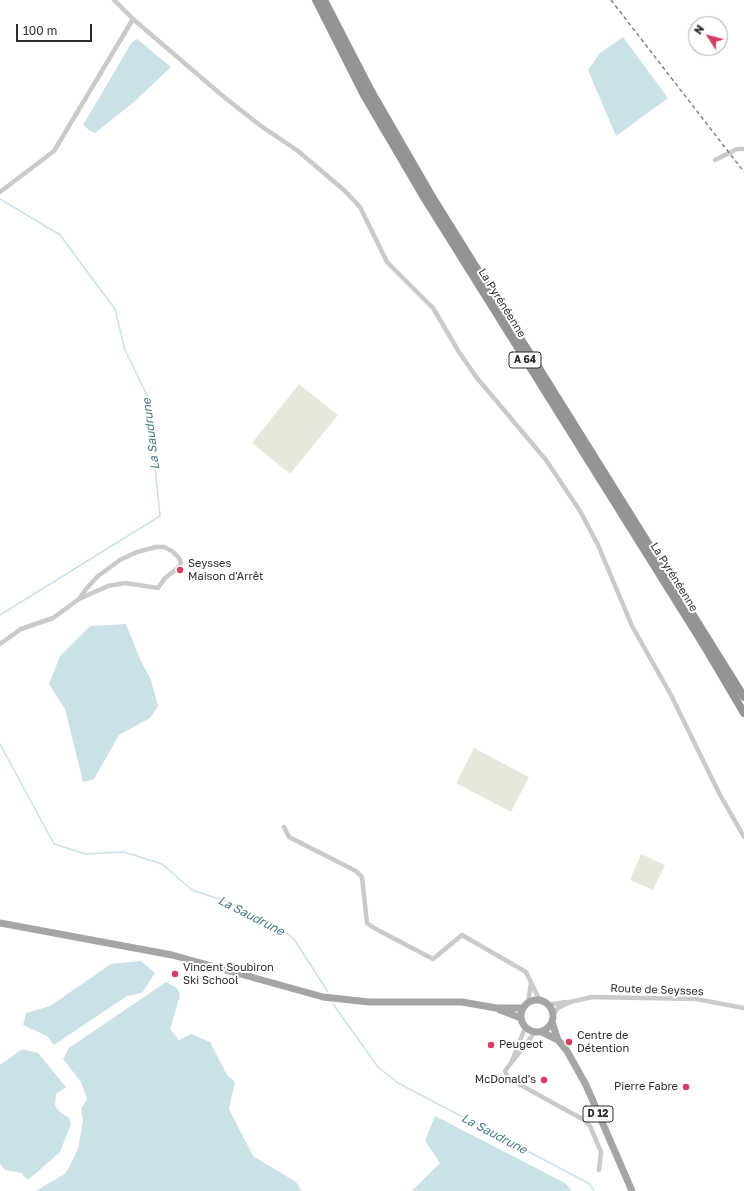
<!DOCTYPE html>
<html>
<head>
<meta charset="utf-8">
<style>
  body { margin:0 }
  #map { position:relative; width:744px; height:1191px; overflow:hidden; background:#fff; font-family:"Golos Text",sans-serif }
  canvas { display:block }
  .north { position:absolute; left:688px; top:16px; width:40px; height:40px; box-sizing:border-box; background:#fff; border:1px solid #ababab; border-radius:50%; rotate:306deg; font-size:11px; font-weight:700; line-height:16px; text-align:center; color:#2d2d2d }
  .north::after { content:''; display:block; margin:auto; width:14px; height:18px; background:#d43e63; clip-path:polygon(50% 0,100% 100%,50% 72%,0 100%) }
  .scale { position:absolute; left:16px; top:24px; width:76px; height:18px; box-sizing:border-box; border:2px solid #2d2d2d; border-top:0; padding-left:5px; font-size:12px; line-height:14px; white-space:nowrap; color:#2d2d2d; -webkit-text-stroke:3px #fff; paint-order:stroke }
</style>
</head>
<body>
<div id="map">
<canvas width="744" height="1191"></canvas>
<div class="north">N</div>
<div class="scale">100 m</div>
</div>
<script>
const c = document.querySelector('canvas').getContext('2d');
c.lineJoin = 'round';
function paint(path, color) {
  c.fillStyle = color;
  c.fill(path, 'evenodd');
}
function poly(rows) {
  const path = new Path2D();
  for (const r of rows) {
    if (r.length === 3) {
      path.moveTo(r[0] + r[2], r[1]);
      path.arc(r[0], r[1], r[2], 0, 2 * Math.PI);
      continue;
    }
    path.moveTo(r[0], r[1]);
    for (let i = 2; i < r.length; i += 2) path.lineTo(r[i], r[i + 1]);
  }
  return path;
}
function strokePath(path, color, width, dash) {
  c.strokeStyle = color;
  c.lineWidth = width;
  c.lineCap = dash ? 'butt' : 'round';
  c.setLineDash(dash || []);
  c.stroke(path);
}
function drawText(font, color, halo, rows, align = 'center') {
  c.font = font + ' "Golos Text",sans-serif';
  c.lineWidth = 4;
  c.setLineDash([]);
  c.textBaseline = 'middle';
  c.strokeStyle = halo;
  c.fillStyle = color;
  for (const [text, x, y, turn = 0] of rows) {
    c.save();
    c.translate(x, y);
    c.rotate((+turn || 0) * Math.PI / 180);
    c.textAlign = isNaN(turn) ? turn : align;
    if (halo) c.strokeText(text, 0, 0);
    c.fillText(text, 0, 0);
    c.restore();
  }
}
const green = poly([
  [299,384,338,415,290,474,252,443],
  [474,748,529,777,511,812,456,783],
  [641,854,665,865,653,890,630,880]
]);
const water = poly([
  [623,37,668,98,616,136,588,70,600,53],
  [137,39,171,67,134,102,95,133,89,130,83,125,132,42],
  [126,624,140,659,151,680,158,706,150,718,119,735,94,779,83,782,65,709,49,684,60,656,90,626],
  [141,961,155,973,142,993,127,996,54,1045,47,1036,23,1025,26,1013,50,1006,111,964],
  [166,982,177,988,180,995,170,1029,179,1040,191,1034,210,1042,227,1075,235,1082,229,1109,253,1156,296,1182,302,1191,36,1191,66,1173,78,1149,83,1121,81,1109,87,1099,81,1082,63,1059,69,1048],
  [22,1049,38,1053,66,1087,56,1094,55,1106,60,1112,69,1118,71,1124,60,1152,28,1180,21,1173,5,1170,0,1164,0,1065],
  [435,1116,565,1183,572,1191,412,1191,440,1163,425,1141]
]);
const stream = poly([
  [0,199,60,235,115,309,125,350,148,397,160,516,0,615],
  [0,744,54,844,86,854,124,852,162,864,192,890,231,903,283,930,294,939,328,992],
  [333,1004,378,1067,398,1083,590,1184,594,1191]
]);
const street = poly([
  [114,0,133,19,224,97,261,126,298,151,345,191,360,207,387,262,433,308,459,352,477,378,546,460,580,511,598,545,632,626,671,695,719,793,744,837],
  [715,160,737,149,744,149],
  [0,192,54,151,133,19],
  [0,644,21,629,53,618,79,599,108,586,125,583,158,588,165,578,178,568,181,563,179,558,172,551,164,547,156,547,137,552,120,560,98,576,86,589,79,599],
  [284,827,289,837,356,871,362,877,367,923,374,928,433,959,462,935,526,972,540,1001],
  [528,1003,531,983],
  [548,1005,566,1002],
  [553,1015,558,1008,570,1002,592,997,696,999,744,1008],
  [525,1028,511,1063,535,1032],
  [511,1063,505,1071,508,1078,584,1120,590,1126,601,1152,599,1170]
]);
const primary = poly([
  [0,923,172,955,323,997,369,1002,462,1002,496,1008,523,1008],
  [537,1016,16],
  [500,1010,521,1018],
  [552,1022,558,1040,567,1051,586,1085,632,1191],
  [542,1032,558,1040]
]);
const highway = poly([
  [316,0,364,95,425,199,705,647,744,713],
  [324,0,371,91,431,195,744,697]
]);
const rail = poly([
  [611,0,744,172]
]);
const markers = [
  [180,570,4,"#d43e63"],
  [175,974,4,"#d43e63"],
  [569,1042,4,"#d43e63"],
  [491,1045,4,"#d43e63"],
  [544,1080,4,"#d43e63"],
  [686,1087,4,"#d43e63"]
];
const shields = [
  [525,360,32],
  [598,1114,30]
];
const shieldNames = [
  ["A 64",525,360],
  ["D 12",598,1114]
];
const streetNames = [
  ["La Pyrénéenne",502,303,58],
  ["La Pyrénéenne",674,577,58],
  ["Route de Seysses",657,990,2]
];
const poiNames = [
  ["Seysses",188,564],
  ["Maison d'Arrêt",188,577],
  ["Vincent Soubiron",183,968],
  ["Ski School",183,981],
  ["Centre de",577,1036],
  ["Détention",577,1049],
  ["Peugeot",499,1045],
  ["McDonald's",536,1080,"right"],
  ["Pierre Fabre",678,1087,"right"]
];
const waterNames = [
  ["La Saudrune",151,434,-97],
  ["La Saudrune",251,916,27],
  ["La Saudrune",494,1134,28]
];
paint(green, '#e5e9db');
paint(water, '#c9e1e7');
strokePath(stream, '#c9e1e7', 1.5);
strokePath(street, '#cacaca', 4.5);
strokePath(primary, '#a5a5a5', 7);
strokePath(highway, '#949494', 8);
strokePath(rail, '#828282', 1.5, [4, 3]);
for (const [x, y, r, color] of markers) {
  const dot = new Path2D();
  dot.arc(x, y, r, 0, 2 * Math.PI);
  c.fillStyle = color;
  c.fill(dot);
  strokePath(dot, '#fff', 1.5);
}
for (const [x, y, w] of shields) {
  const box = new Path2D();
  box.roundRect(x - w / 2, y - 8, w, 16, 3);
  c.fillStyle = '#fff';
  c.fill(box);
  strokePath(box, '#2d2d2d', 1);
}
drawText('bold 10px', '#2d2d2d', null, shieldNames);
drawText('11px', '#2d2d2d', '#fff', streetNames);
drawText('11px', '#2d2d2d', '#fff', poiNames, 'left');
drawText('italic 12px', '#437887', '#fff', waterNames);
</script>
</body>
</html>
